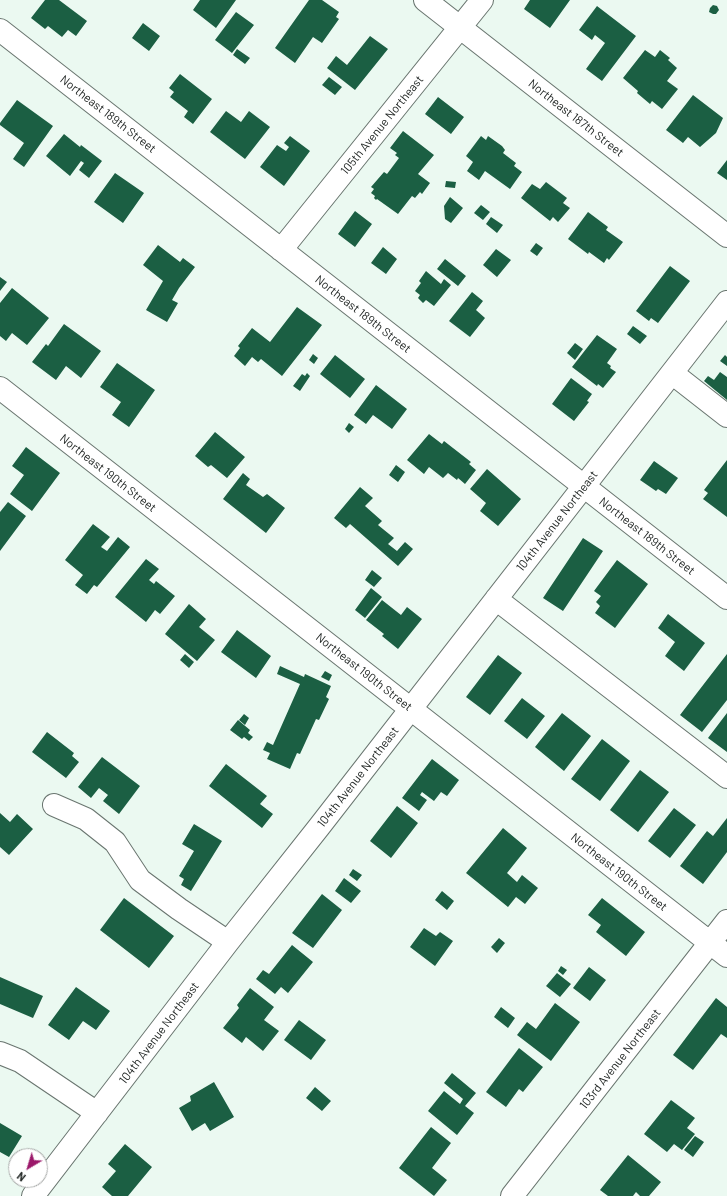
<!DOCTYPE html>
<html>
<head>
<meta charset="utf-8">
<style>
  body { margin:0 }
  #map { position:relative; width:727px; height:1196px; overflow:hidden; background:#ebf9f1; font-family:Barlow,sans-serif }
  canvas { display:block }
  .north { position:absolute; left:8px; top:1148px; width:40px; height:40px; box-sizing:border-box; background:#fff; border:1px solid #a7a9a8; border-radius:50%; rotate:218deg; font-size:11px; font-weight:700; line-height:16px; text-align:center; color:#222725 }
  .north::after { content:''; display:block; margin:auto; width:14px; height:18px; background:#9b186a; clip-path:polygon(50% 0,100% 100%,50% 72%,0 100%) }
</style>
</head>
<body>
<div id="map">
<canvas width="727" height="1196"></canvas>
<div class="north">N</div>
</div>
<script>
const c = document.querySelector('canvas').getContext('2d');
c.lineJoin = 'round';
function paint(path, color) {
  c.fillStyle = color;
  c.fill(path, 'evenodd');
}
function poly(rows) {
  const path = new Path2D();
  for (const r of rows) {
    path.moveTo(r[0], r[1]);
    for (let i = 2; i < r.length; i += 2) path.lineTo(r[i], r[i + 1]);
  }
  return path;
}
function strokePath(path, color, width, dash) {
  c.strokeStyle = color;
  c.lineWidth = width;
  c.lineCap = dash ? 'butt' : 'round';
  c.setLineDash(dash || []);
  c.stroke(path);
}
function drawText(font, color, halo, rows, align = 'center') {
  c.font = font + ' Barlow,sans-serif';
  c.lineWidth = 4;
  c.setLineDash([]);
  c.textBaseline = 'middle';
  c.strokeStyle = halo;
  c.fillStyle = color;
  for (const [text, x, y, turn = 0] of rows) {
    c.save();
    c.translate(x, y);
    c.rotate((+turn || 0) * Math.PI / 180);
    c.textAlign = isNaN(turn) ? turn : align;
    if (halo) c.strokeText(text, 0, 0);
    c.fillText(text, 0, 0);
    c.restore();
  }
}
const building = poly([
  [45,0,59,0,87,21,76,36,68,30,62,37,48,26,45,29,31,18],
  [200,0,236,0,216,28,193,10],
  [309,0,322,0,339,12,336,17,339,19,322,43,313,37,295,63,275,48],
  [530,0,570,0,550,28,524,9],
  [713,5,717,6,719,10,716,14,713,14,709,12,710,8],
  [597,6,636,36,602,81,586,69,605,43,595,35,592,40,579,30],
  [236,12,254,25,232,53,215,40],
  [143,23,160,36,149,51,132,38],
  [370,36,388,49,355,90,327,68,336,56,347,65],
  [237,49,250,58,245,64,233,55],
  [645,50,655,57,660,50,670,58,668,60,677,68,667,81,678,89,662,109,652,101,650,104,637,93,638,91,623,78],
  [180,74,212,99,193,124,184,117,188,111,170,97,174,92,169,88],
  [329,77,342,87,335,95,322,85],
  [693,95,723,118,716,133,700,147,688,137,683,143,666,130],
  [438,97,464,117,451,134,425,114],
  [17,100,53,126,24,167,13,159,24,143,0,125,0,123],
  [226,111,241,122,249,111,270,127,245,159,210,132],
  [403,131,434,155,418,174,430,183,422,194,420,192,415,198,412,196,398,214,377,199,376,200,374,198,375,196,371,193,374,189,371,187,384,172,387,174,399,158,395,155,397,153,390,148],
  [64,134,80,147,81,145,102,161,89,178,79,170,84,163,81,161,70,176,46,156],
  [290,136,310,151,284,186,260,167,277,145,286,151,289,147,284,143],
  [481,136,486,140,488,136,502,146,505,150,503,153,516,163,514,166,522,172,510,189,485,171,479,180,467,171,473,162,466,156],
  [727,160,727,180,717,173],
  [115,173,144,193,123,223,94,202],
  [446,181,456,182,455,188,445,187],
  [546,182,567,198,563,203,570,208,558,222,553,217,550,221,521,198,532,184,540,189],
  [450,197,463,208,451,223,445,219,444,206],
  [481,205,490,212,483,220,474,213],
  [355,211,372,224,355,247,338,234],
  [588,212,608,227,606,230,623,242,609,260,607,258,604,263,589,252,588,254,568,239],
  [491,217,503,225,497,233,486,224],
  [536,243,543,248,537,256,530,251],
  [158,245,180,262,183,258,195,267,179,288,172,300,178,303,167,322,146,310,163,281,143,265],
  [383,247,397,259,386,274,371,263],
  [496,249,511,260,497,277,483,265],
  [445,259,466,276,458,286,437,269],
  [670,266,690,281,658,323,651,318,649,321,636,311],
  [426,271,441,284,444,279,451,285,434,306,426,300,423,303,418,298,420,295,415,291,421,283,419,281],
  [0,277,7,282,0,291],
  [12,288,49,318,27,345,12,333,6,341,0,336,0,303],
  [472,292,483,301,476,310,485,318,470,337,449,321],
  [297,307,322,325,282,376,261,359,258,362,252,357,245,366,234,356,240,348,238,346,252,328,270,342],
  [64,324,101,351,81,378,66,366,56,380,32,362,46,344,48,346],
  [633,326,647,336,640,344,627,334],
  [597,335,617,349,607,363,611,366,610,368,616,372,603,388,598,384,597,386,572,367],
  [575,343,583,349,575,360,567,353],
  [313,354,318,358,314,364,309,360],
  [335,355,365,379,350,398,320,374],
  [725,355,727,357,727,366,720,361],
  [117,363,155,390,129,427,112,415,121,402,100,387],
  [720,372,727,377,727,400,704,381,708,376,714,380],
  [307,373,310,376,300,391,293,386,302,374,305,376],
  [571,378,592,394,587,401,589,402,574,421,552,404],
  [376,385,407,409,392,429,373,415,366,424,354,415],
  [349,423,354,427,349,433,345,429],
  [215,432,245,457,227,478,211,465,208,467,195,456],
  [429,434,442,444,444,441,471,462,469,464,476,470,465,484,458,478,457,480,448,473,443,478,429,467,424,474,407,460],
  [26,447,60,473,32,511,10,494,24,475,12,466],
  [727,460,727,517,703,499,708,493,704,490],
  [654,461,678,478,666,494,658,489,656,491,640,480],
  [396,465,405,472,398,482,389,475],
  [487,469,521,499,498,526,480,511,486,503,470,489],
  [243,473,250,479,246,485,263,497,267,494,285,508,266,533,223,499],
  [360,487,373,498,365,506,382,521,378,525,394,538,388,544,397,551,405,542,413,549,398,566,350,524,346,528,334,518],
  [8,502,26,516,0,551,0,512],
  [93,524,110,537,101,547,107,551,118,537,130,547,97,587,94,585,87,594,75,585,83,575,65,560],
  [583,538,603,551,563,611,543,598],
  [146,559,159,569,149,580,154,584,156,581,175,596,160,614,155,610,146,622,115,597],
  [617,560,648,584,615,628,595,613,600,606,596,602,601,596,594,591],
  [372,570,382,578,374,587,365,580],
  [371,588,382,597,365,618,355,610],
  [382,600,401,615,407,607,422,619,398,649,382,636,384,634,366,620],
  [189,604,206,619,199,627,215,640,197,661,165,634],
  [668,614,705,643,684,671,665,656,675,642,658,628],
  [237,630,271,656,256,678,221,652],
  [185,654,194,662,189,668,180,660],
  [727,654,727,700,702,732,680,715],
  [498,655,522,673,490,715,466,697],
  [280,666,304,677,305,674,331,686,326,697,329,699,319,720,316,719,300,754,297,753,290,769,267,759,270,753,263,750,267,742,273,745,300,684,277,674],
  [325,671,332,675,329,681,321,677],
  [522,698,545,716,527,739,504,721],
  [562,713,591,736,564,771,535,747],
  [727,713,727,752,708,738],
  [244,714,249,718,245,725,239,720],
  [238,720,250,730,248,733,253,737,249,741,244,737,242,739,230,730],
  [47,732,74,753,72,756,79,762,66,778,32,752],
  [602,739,630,761,600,801,571,779],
  [102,757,140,786,119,814,103,801,108,795,99,788,91,798,78,787],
  [432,759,459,780,447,796,441,792,434,801,422,792,420,795,427,800,419,811,402,798],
  [226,764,267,796,260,804,273,814,262,828,209,786],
  [640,770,669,792,638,832,610,810],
  [397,806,418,823,391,858,370,841],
  [674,808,696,825,670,858,648,841],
  [0,813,10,822,17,814,33,829,9,855,0,847],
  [727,818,727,852,703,884,680,866,707,831,713,836],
  [194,824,222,841,191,891,181,885,184,879,179,876,194,851,182,844],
  [503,828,527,848,507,873,517,882,522,875,538,888,525,904,516,897,508,907,466,873],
  [353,869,362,875,357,881,349,875],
  [344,878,361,891,351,903,335,891],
  [442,891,454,901,447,910,435,900],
  [322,894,342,910,313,948,292,933],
  [124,898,174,936,149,968,100,930],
  [602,898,645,932,626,956,596,932,601,925,588,915],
  [424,928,436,936,440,932,453,941,435,966,410,947],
  [499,938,505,943,497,953,491,947],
  [292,945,313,962,288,993,281,987,275,994,256,979,263,970,269,974],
  [561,966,567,970,563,975,558,971],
  [589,967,606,980,590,1001,573,988],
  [557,973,571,984,560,997,546,986],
  [0,977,43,996,33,1018,0,1004],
  [76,987,110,1011,96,1030,83,1021,69,1040,48,1025],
  [250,988,274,1007,264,1020,279,1031,263,1051,246,1037,242,1043,223,1028,239,1008,237,1005],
  [716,998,727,1007,727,1038,721,1034,693,1070,673,1055],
  [555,1003,580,1022,551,1061,517,1035,527,1022,536,1029],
  [501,1007,515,1018,508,1028,494,1017],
  [299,1020,326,1040,311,1060,284,1040],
  [519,1048,543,1067,523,1092,519,1089,506,1107,486,1092],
  [452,1073,476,1093,465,1106,474,1113,457,1135,428,1111,444,1091,460,1104,463,1099,444,1083],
  [214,1082,234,1117,210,1131,205,1123,192,1131,179,1108,191,1101,190,1096],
  [315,1087,331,1101,322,1111,306,1098],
  [671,1100,695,1118,687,1128,695,1134,682,1150,674,1144,667,1152,644,1134],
  [0,1123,22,1136,9,1157,0,1152],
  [431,1127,451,1143,432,1168,447,1180,434,1196,399,1168],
  [695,1136,704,1142,693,1157,684,1150],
  [125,1144,152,1167,128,1196,112,1196,102,1187,116,1171,108,1164],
  [628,1155,661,1182,649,1196,640,1196,636,1192,633,1196,608,1196,600,1190]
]);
const minor = poly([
  [425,0,727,236],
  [0,30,727,598],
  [281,250,482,0],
  [672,373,727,416],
  [0,388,727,956],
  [496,599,727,777],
  [54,805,86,819,115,842,140,880,179,909,228,942],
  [0,1053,20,1061,97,1113],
  [33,1196,228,942,319,827,727,302],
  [512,1196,727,921]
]);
const streetNames = [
  ["Northeast 189th Street",108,114,38],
  ["Northeast 187th Street",576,118,38],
  ["105th Avenue Northeast",382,125,-51],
  ["Northeast 189th Street",363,314,38],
  ["Northeast 190th Street",108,473,38],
  ["104th Avenue Northeast",557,521,-52],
  ["Northeast 189th Street",647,536,38],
  ["Northeast 190th Street",364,672,38],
  ["104th Avenue Northeast",358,777,-52],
  ["Northeast 190th Street",619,872,38],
  ["104th Avenue Northeast",159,1033,-53],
  ["103rd Avenue Northeast",620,1059,-52]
];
paint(building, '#1b5f43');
strokePath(minor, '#69756f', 24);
strokePath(minor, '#fff', 22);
drawText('12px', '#222725', '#fff', streetNames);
</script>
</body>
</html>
